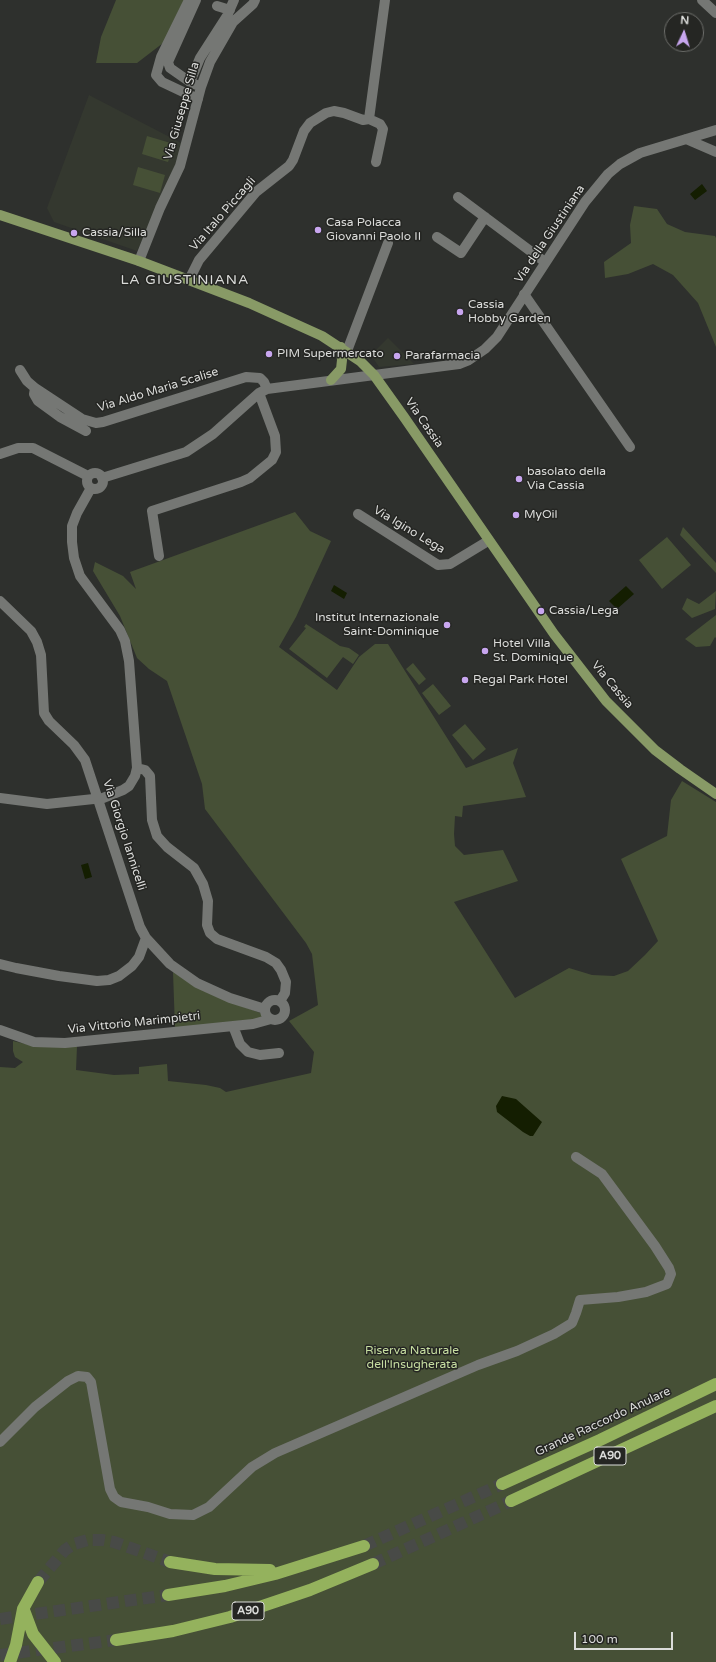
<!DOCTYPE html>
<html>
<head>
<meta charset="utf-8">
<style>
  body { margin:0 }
  #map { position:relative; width:716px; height:1662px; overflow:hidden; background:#2e302d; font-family:"Varela Round",sans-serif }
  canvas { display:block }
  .north { position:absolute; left:664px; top:12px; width:40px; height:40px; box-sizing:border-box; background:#252623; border:1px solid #6e6f6c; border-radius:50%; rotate:4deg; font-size:11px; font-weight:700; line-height:16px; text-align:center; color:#dbdcda }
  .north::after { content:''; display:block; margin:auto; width:14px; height:18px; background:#c8a6ef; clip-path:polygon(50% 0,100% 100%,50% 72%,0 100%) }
  .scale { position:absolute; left:574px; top:1632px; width:99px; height:18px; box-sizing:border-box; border:2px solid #dbdcda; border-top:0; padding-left:5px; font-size:12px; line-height:14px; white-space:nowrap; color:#dbdcda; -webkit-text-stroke:3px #252623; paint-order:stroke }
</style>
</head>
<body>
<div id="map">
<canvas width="716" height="1662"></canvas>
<div class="north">N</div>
<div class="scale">100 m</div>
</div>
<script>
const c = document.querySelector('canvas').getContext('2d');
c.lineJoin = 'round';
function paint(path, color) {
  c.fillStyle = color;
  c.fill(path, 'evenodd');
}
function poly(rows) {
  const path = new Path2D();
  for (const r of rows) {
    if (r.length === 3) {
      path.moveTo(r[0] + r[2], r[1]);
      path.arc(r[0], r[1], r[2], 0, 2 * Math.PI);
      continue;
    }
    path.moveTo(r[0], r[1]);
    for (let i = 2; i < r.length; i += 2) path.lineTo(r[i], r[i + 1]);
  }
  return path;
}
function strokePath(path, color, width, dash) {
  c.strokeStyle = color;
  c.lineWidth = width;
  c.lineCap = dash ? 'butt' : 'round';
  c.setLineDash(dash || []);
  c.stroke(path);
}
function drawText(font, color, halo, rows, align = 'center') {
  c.font = font + ' "Varela Round",sans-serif';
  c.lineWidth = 3;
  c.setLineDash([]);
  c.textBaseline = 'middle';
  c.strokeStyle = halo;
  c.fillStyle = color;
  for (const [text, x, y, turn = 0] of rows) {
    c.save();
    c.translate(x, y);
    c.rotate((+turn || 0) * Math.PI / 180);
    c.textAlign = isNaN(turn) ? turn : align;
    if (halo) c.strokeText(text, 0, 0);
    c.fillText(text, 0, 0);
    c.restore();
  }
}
const built = poly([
  [89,95,183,144,182,150,137,251,54,222,47,208],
  [388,338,414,364,379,367,371,355]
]);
const green = poly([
  [116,0,187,0,167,40,137,63,96,63,101,37],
  [147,136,174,144,168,162,142,154],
  [138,167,165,175,160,193,133,185],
  [634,206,657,209,667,224,685,232,715,236,716,238,716,347,698,303,673,275,653,264,628,274,605,278,604,262,631,243,630,225],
  [295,512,310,531,331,541,296,617,279,647,337,690,359,657,375,644,388,644,466,768,518,748,513,763,526,797,463,806,462,817,455,816,454,834,455,846,464,855,503,850,518,881,454,902,515,998,569,968,592,975,614,976,628,971,645,955,658,941,621,859,667,836,671,800,682,781,716,802,716,1662,0,1662,0,1067,15,1068,23,1062,15,1057,13,1051,13,1041,34,1046,77,1046,76,1070,114,1075,139,1074,139,1067,167,1064,168,1081,206,1085,220,1088,226,1092,311,1073,314,1052,289,1021,318,1005,312,954,306,943,205,809,202,784,167,681,149,669,137,658,120,616,93,571,95,562,123,576,136,589,130,572],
  [683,527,716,563,716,573,680,535],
  [667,537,691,565,662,589,639,560],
  [716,591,715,609,692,618,682,609,687,598,699,604],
  [716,615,716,638,715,637,710,646,696,647,685,639],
  [306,624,340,646,349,648,359,655,353,664,343,657,327,678,289,649,306,628,304,627],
  [413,663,426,679,419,685,406,669],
  [433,684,451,706,439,715,422,693],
  [465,724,486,749,473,760,452,735],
  [173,972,218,997,263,1014,263,1017,258,1019,175,1028]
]);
const water = poly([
  [702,184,707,191,695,200,690,194],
  [334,585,347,593,344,599,331,591],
  [626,586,634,594,617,609,609,601],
  [88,863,92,877,85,879,81,865],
  [502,1096,516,1099,542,1122,533,1136,530,1136,523,1132,497,1112,496,1106]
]);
const highwayTunnel = poly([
  [364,1546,502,1484],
  [373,1564,511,1501],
  [38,1582,65,1550,74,1544,88,1540,102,1540,114,1542,170,1562],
  [0,1619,168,1595],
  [0,1655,116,1640]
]);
const minor = poly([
  [189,0,161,57,156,75,162,82,198,99],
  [196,0,168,62,170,68,190,82,201,87],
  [702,0,716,13],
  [217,6,230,10],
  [190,82,200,58,227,16,234,0],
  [369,119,380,124,383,129,376,162],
  [686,139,716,152],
  [458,197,545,262],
  [437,237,461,253,485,217],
  [139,261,160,208,180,166,201,87,210,62,233,22,253,4,255,0],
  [189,280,199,260,256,192,289,166,293,160,304,131,310,123,326,113,334,111,344,113,363,120,369,119,385,0],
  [524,294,630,447],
  [347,351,388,243],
  [20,370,27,381,35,388,82,419,96,423,103,422,246,377,260,378,264,382,267,389],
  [35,388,34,394,38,401,60,417,86,431],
  [0,454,18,448,33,448,88,476],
  [95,481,8],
  [102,478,186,452,213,434,259,393,267,389,459,364,469,360,485,349,497,337,585,202,608,174,620,164,640,153,716,130],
  [358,514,438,565,450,564,488,541],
  [159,556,152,511,241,482,250,478,272,460,276,452,275,436,259,393],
  [0,601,31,631,37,642,41,655,44,713,49,721,74,745,85,760,140,927,146,938,170,964,197,983,230,998,265,1009],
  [137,768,145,770,150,776,152,820,157,836,167,847,194,868,203,884,208,901,207,925,210,933,217,939,266,957,276,963,281,970,286,982,285,993,280,1001],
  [0,798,47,804,103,798,123,790,129,786,135,776,137,768,129,661,125,641,120,630,80,576,74,558,72,542,72,526,77,513,91,488],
  [0,964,16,968,59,976,97,981,109,980,119,976,132,966,139,957,146,938],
  [275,1010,10],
  [233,1026,240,1044,248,1052,260,1055,279,1053],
  [0,1030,34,1042,65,1043,253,1024,271,1019],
  [0,1442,35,1407,68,1381,78,1376,87,1377,91,1382,110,1489,114,1497,121,1502,148,1507,170,1514,193,1515,209,1507,252,1467,275,1453,478,1365,517,1351,554,1334,572,1323,576,1313,580,1300,618,1297,646,1292,667,1284,671,1274,669,1268,655,1246,602,1174,576,1157]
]);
const major = poly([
  [0,215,139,261,249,303,322,336,360,361,374,375,404,417,554,634,606,701,655,750,680,769,716,794],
  [331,380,341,369,342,360,341,347]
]);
const highway = poly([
  [502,1484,600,1440,716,1384],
  [511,1501,716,1406],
  [170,1562,215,1569,270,1570],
  [168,1595,225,1586,275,1574,364,1546],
  [24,1610,33,1634,55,1662],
  [116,1640,173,1631,230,1617,310,1590,373,1564],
  [10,1662,16,1645,23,1609,38,1582]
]);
const markers = [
  [318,230,4,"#c8a6ef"],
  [74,233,4,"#c8a6ef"],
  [460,312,4,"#c8a6ef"],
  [269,354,4,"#c8a6ef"],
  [397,356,4,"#c8a6ef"],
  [519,479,4,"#c8a6ef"],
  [516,515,4,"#c8a6ef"],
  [541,611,4,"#c8a6ef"],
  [447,625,4,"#c8a6ef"],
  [485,651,4,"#c8a6ef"],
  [465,680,4,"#c8a6ef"]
];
const shields = [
  [610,1456,32],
  [248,1611,32]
];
const shieldNames = [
  ["A90",610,1456],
  ["A90",248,1611]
];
const streetNames = [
  ["Via Giuseppe Silla",182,111,-74],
  ["Via Italo Piccagli",223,214,-49],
  ["Via della Giustiniana",550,234,-56],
  ["Via Aldo Maria Scalise",158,390,-17],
  ["Via Cassia",424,423,55],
  ["Via Igino Lega",409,530,31],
  ["Via Cassia",612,685,50],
  ["Via Giorgio Iannicelli",124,835,72],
  ["Via Vittorio Marimpietri",134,1023,-6],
  ["Grande Raccordo Anulare",603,1422,-25]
];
const poiNames = [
  ["Casa Polacca",326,223],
  ["Giovanni Paolo II",326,237],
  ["Cassia/Silla",82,233],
  ["Cassia",468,305],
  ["Hobby Garden",468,319],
  ["PIM Supermercato",277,354],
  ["Parafarmacia",405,356],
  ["basolato della",527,472],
  ["Via Cassia",527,486],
  ["MyOil",524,515],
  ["Cassia/Lega",549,611],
  ["Institut Internazionale",439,618,"right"],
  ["Saint-Dominique",439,632,"right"],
  ["Hotel Villa",493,644],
  ["St. Dominique",493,658],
  ["Regal Park Hotel",473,680]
];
const parkNames = [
  ["Riserva Naturale",412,1351],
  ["dell'Insugherata",412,1365]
];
const quarterNames = [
  ["LA GIUSTINIANA",185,280]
];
paint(built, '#34382f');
paint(green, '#465036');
paint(water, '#141e01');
strokePath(highwayTunnel, '#484a47', 12, [12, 6]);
strokePath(minor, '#757774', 10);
strokePath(major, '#889a66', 10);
strokePath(highway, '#94b25d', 12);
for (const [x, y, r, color] of markers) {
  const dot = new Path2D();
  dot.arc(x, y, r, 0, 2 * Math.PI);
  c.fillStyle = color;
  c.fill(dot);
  strokePath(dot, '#252623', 1.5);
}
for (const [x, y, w] of shields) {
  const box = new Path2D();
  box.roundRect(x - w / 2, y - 9, w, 18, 3);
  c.fillStyle = '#252623';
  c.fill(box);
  strokePath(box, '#dbdcda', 1);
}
drawText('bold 11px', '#dbdcda', null, shieldNames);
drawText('12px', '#dbdcda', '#252623', streetNames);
drawText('12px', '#dbdcda', '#252623', poiNames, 'left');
drawText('12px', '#c6dda1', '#252623', parkNames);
c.letterSpacing = '1px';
drawText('14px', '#dbdcda', '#252623', quarterNames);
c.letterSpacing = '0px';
</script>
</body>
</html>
